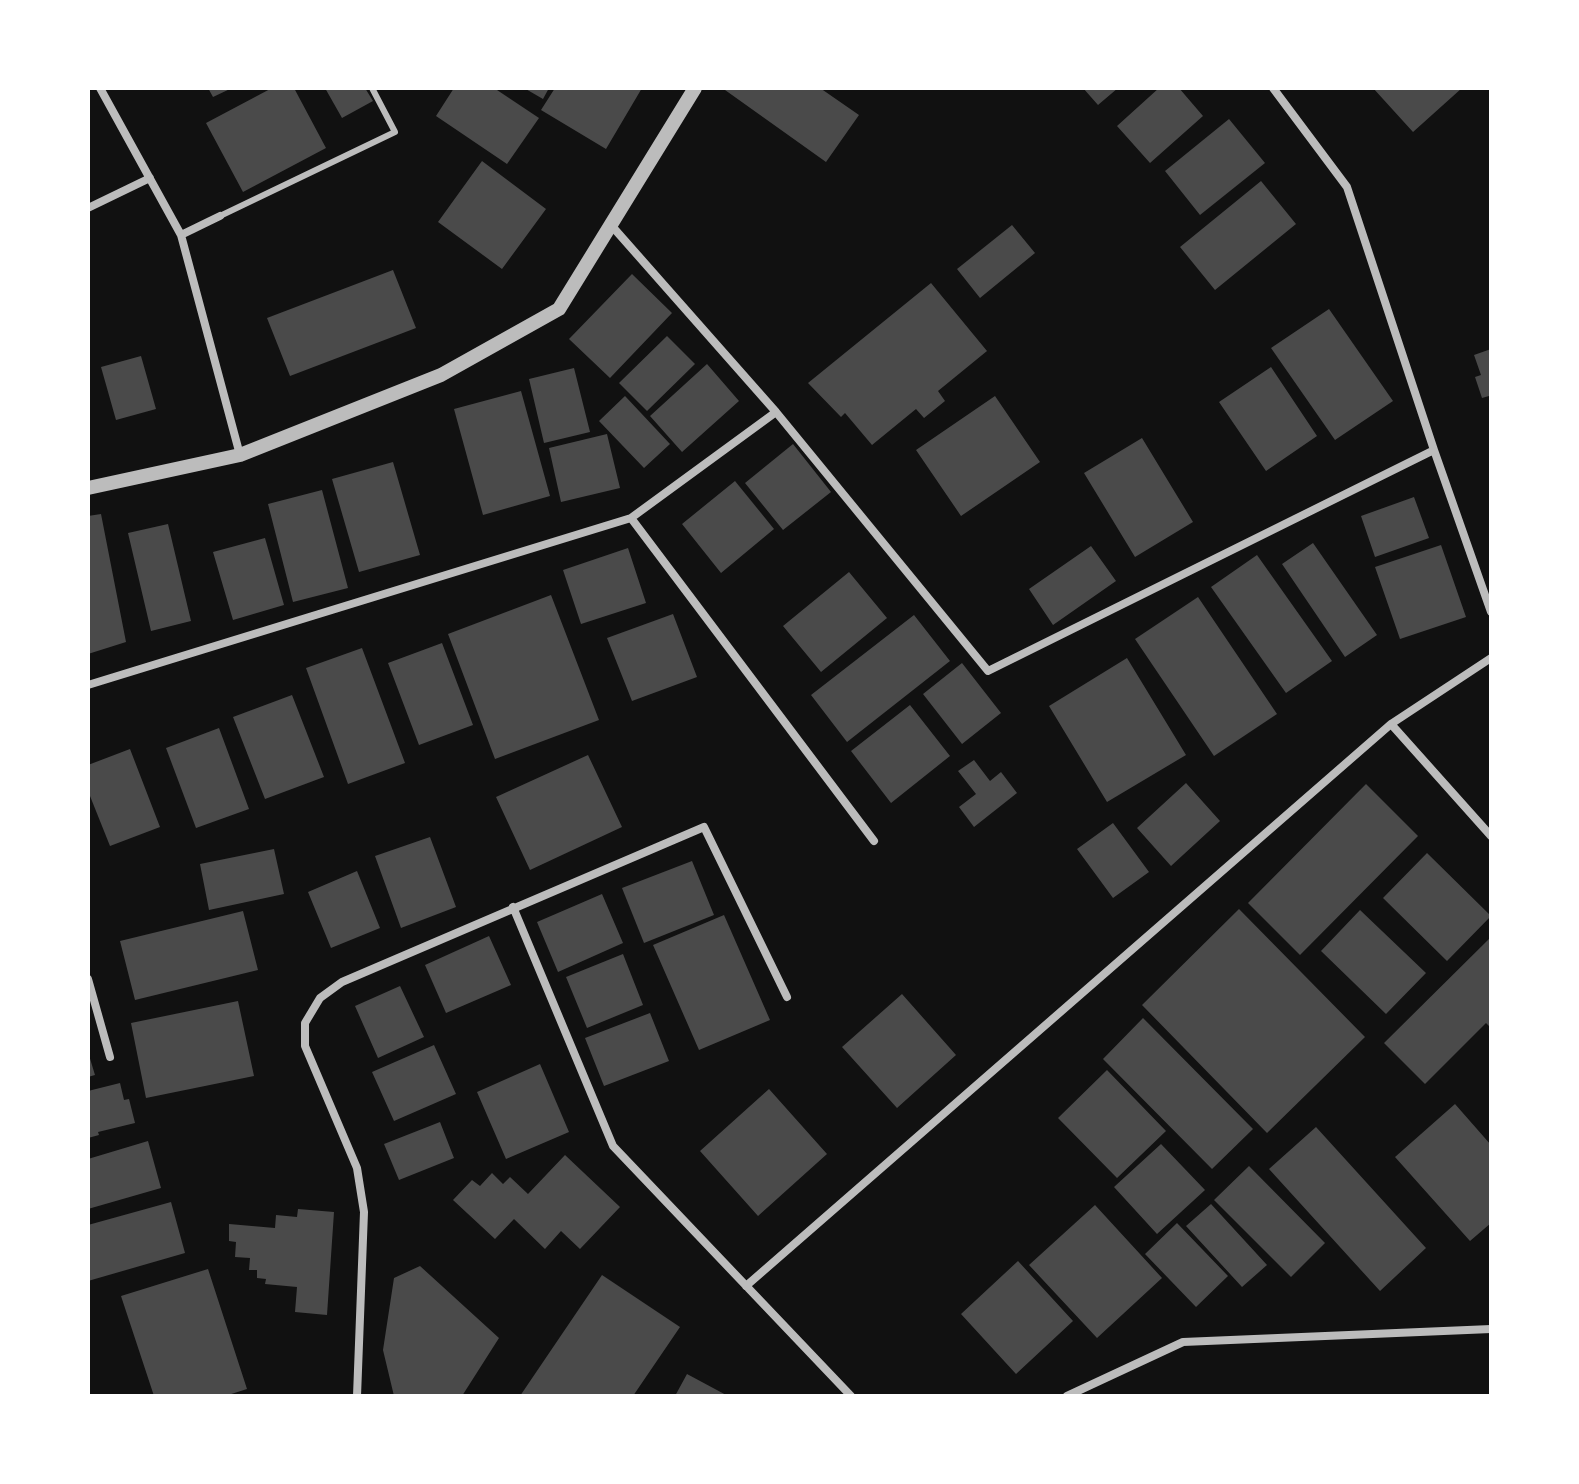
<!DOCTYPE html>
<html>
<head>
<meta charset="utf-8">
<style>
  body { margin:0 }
  #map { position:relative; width:1579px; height:1484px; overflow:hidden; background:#111; font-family:"PT Sans",sans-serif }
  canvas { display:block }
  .frame { position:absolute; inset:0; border:90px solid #fff; pointer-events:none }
</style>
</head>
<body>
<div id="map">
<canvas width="1579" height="1484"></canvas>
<div class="frame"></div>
</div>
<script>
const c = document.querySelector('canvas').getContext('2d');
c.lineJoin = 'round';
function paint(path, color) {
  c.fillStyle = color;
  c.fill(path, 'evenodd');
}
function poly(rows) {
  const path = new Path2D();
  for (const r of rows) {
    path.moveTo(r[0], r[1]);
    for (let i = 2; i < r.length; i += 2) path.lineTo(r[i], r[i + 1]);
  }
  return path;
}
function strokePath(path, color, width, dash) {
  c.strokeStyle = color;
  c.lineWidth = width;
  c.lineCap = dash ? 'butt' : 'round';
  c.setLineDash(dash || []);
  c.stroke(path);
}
const building = poly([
  [208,88,232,88,213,97],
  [272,88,294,88,326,148,243,192,206,123],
  [325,88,365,88,373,101,342,118],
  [454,88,494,88,539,118,507,164,436,116],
  [524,88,549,88,543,99],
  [555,88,642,88,606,149,541,110],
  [726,88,820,88,859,115,826,162,725,90],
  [1083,88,1118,88,1098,105],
  [1159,88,1179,88,1203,116,1150,163,1117,126],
  [1373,88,1462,88,1413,132],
  [1229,119,1265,163,1200,215,1165,171],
  [482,161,546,209,502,269,438,222],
  [1261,181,1296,224,1215,290,1180,247],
  [1012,225,1035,253,980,298,957,269],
  [393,270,416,328,290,376,267,318],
  [632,274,672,313,610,378,569,339],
  [931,283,987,351,938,391,945,401,924,418,916,409,872,445,845,413,841,417,808,383],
  [1329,309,1393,401,1335,440,1271,348],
  [667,336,695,364,647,411,619,383],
  [1491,349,1491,402,1489,396,1482,398,1475,377,1481,375,1474,355],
  [141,356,156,409,116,420,101,367],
  [707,364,739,401,682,452,650,416],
  [1271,367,1317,436,1266,471,1219,402],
  [574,368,590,432,544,443,529,379],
  [521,391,550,496,483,515,454,409],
  [625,396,670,444,644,468,599,421],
  [995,396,1040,462,961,516,916,450],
  [607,434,620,488,561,502,549,448],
  [1142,438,1193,522,1135,557,1084,473],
  [793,444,831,492,783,530,745,483],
  [393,462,420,555,359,572,332,479],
  [735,481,774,529,721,573,682,524],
  [322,490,348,588,293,602,268,504],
  [1414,497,1429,538,1375,557,1361,516],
  [101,514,126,642,88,654,88,516],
  [168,524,191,621,151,631,128,533],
  [265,538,284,605,233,620,213,552],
  [1313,543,1377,635,1345,657,1282,564],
  [1441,545,1466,617,1400,639,1375,567],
  [1091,546,1116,581,1053,625,1029,589],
  [628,548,646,603,581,624,563,570],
  [1257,555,1332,661,1286,693,1211,587],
  [849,572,887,618,821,672,783,626],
  [551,595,599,720,495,759,448,634],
  [1198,597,1277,714,1214,756,1135,639],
  [673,614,697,677,632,701,607,638],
  [914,615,950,661,847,742,811,695],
  [442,643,473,725,419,745,388,663],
  [362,648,405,763,348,784,306,668],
  [1127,658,1186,755,1107,802,1049,706],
  [962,663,1001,713,962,744,923,694],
  [292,695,324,777,265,799,233,717],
  [910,705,950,756,891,803,851,751],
  [219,728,249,809,196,828,166,748],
  [130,749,160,827,110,846,88,791,88,765],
  [588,755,622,827,530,870,496,797],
  [974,760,990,781,1001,772,1017,793,974,827,959,807,976,794,958,771],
  [1186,783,1220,821,1171,866,1137,828],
  [1366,784,1418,836,1300,955,1248,903],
  [1113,823,1149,872,1113,898,1077,849],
  [430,837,456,907,401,928,375,856],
  [274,849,284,894,209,910,200,864],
  [1427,853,1491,916,1447,961,1383,898],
  [692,861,714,915,644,943,622,888],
  [357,871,380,928,331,948,308,892],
  [602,894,623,943,558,972,537,922],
  [1239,909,1365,1037,1267,1133,1142,1005],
  [1360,910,1426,973,1386,1014,1321,951],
  [243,911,258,970,135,1000,120,941],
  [724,915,770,1020,699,1050,653,945],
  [489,936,511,985,446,1013,425,965],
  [1491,937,1491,1028,1486,1023,1425,1084,1384,1043],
  [623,954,643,1005,587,1028,566,977],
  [400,986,424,1037,378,1058,355,1006],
  [902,994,956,1055,897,1108,842,1047],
  [238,1001,254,1076,146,1098,131,1023],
  [650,1013,669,1061,604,1086,585,1038],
  [1143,1018,1253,1129,1212,1169,1103,1059],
  [434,1045,456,1094,394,1121,372,1072],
  [88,1052,95,1075,88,1077],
  [540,1064,569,1132,506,1159,477,1092],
  [1107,1070,1166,1131,1117,1178,1058,1118],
  [120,1083,124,1100,129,1099,135,1123,98,1132,99,1135,88,1138,88,1091],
  [769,1089,827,1154,758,1216,700,1151],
  [1455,1104,1491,1145,1491,1223,1470,1241,1395,1157],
  [440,1122,454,1158,399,1180,384,1144],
  [1316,1127,1426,1248,1380,1291,1269,1169],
  [148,1141,161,1188,88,1209,88,1159],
  [1161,1144,1205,1190,1157,1234,1114,1187],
  [565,1155,620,1207,580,1249,561,1231,545,1249,514,1219,495,1239,453,1200,472,1180,480,1186,492,1173,503,1184,510,1177,528,1194],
  [1249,1166,1325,1243,1291,1277,1214,1200],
  [171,1202,185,1253,88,1281,88,1225],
  [1211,1204,1267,1265,1242,1287,1186,1226],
  [1095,1205,1162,1278,1097,1338,1029,1265],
  [298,1209,334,1212,327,1315,295,1312,297,1287,265,1284,266,1279,257,1278,257,1270,249,1270,250,1258,235,1257,236,1242,229,1241,229,1224,275,1228,276,1215,297,1217],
  [1177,1223,1228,1276,1196,1307,1145,1254],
  [1018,1261,1073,1321,1016,1374,961,1314],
  [420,1266,499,1338,462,1396,394,1396,383,1350,394,1278],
  [208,1269,247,1389,225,1396,154,1396,121,1296],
  [602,1275,680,1327,633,1396,520,1396],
  [687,1374,728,1396,675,1396]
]);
const service = poly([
  [220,216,395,132,372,88]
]);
const minor = poly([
  [100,88,181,235,240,455],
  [1273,88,1347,187,1434,450,1491,612],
  [88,208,150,178],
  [611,225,776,412,988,671,1434,450],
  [181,235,220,216],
  [631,518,874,841],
  [88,685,631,518,776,412],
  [1391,724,1491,836],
  [513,907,613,1146,851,1396],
  [88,979,110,1057],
  [746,1286,1391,724,1491,658],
  [357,1396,364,1212,357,1168,305,1046,305,1023,320,998,342,982,704,827,787,997],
  [1067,1396,1183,1342,1491,1329]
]);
const tertiary = poly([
  [88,488,240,455,441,375,559,309,695,88]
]);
paint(building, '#4a4a4a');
strokePath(service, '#bcbcbc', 6);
strokePath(minor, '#bcbcbc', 8);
strokePath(tertiary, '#bcbcbc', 14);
</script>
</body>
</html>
